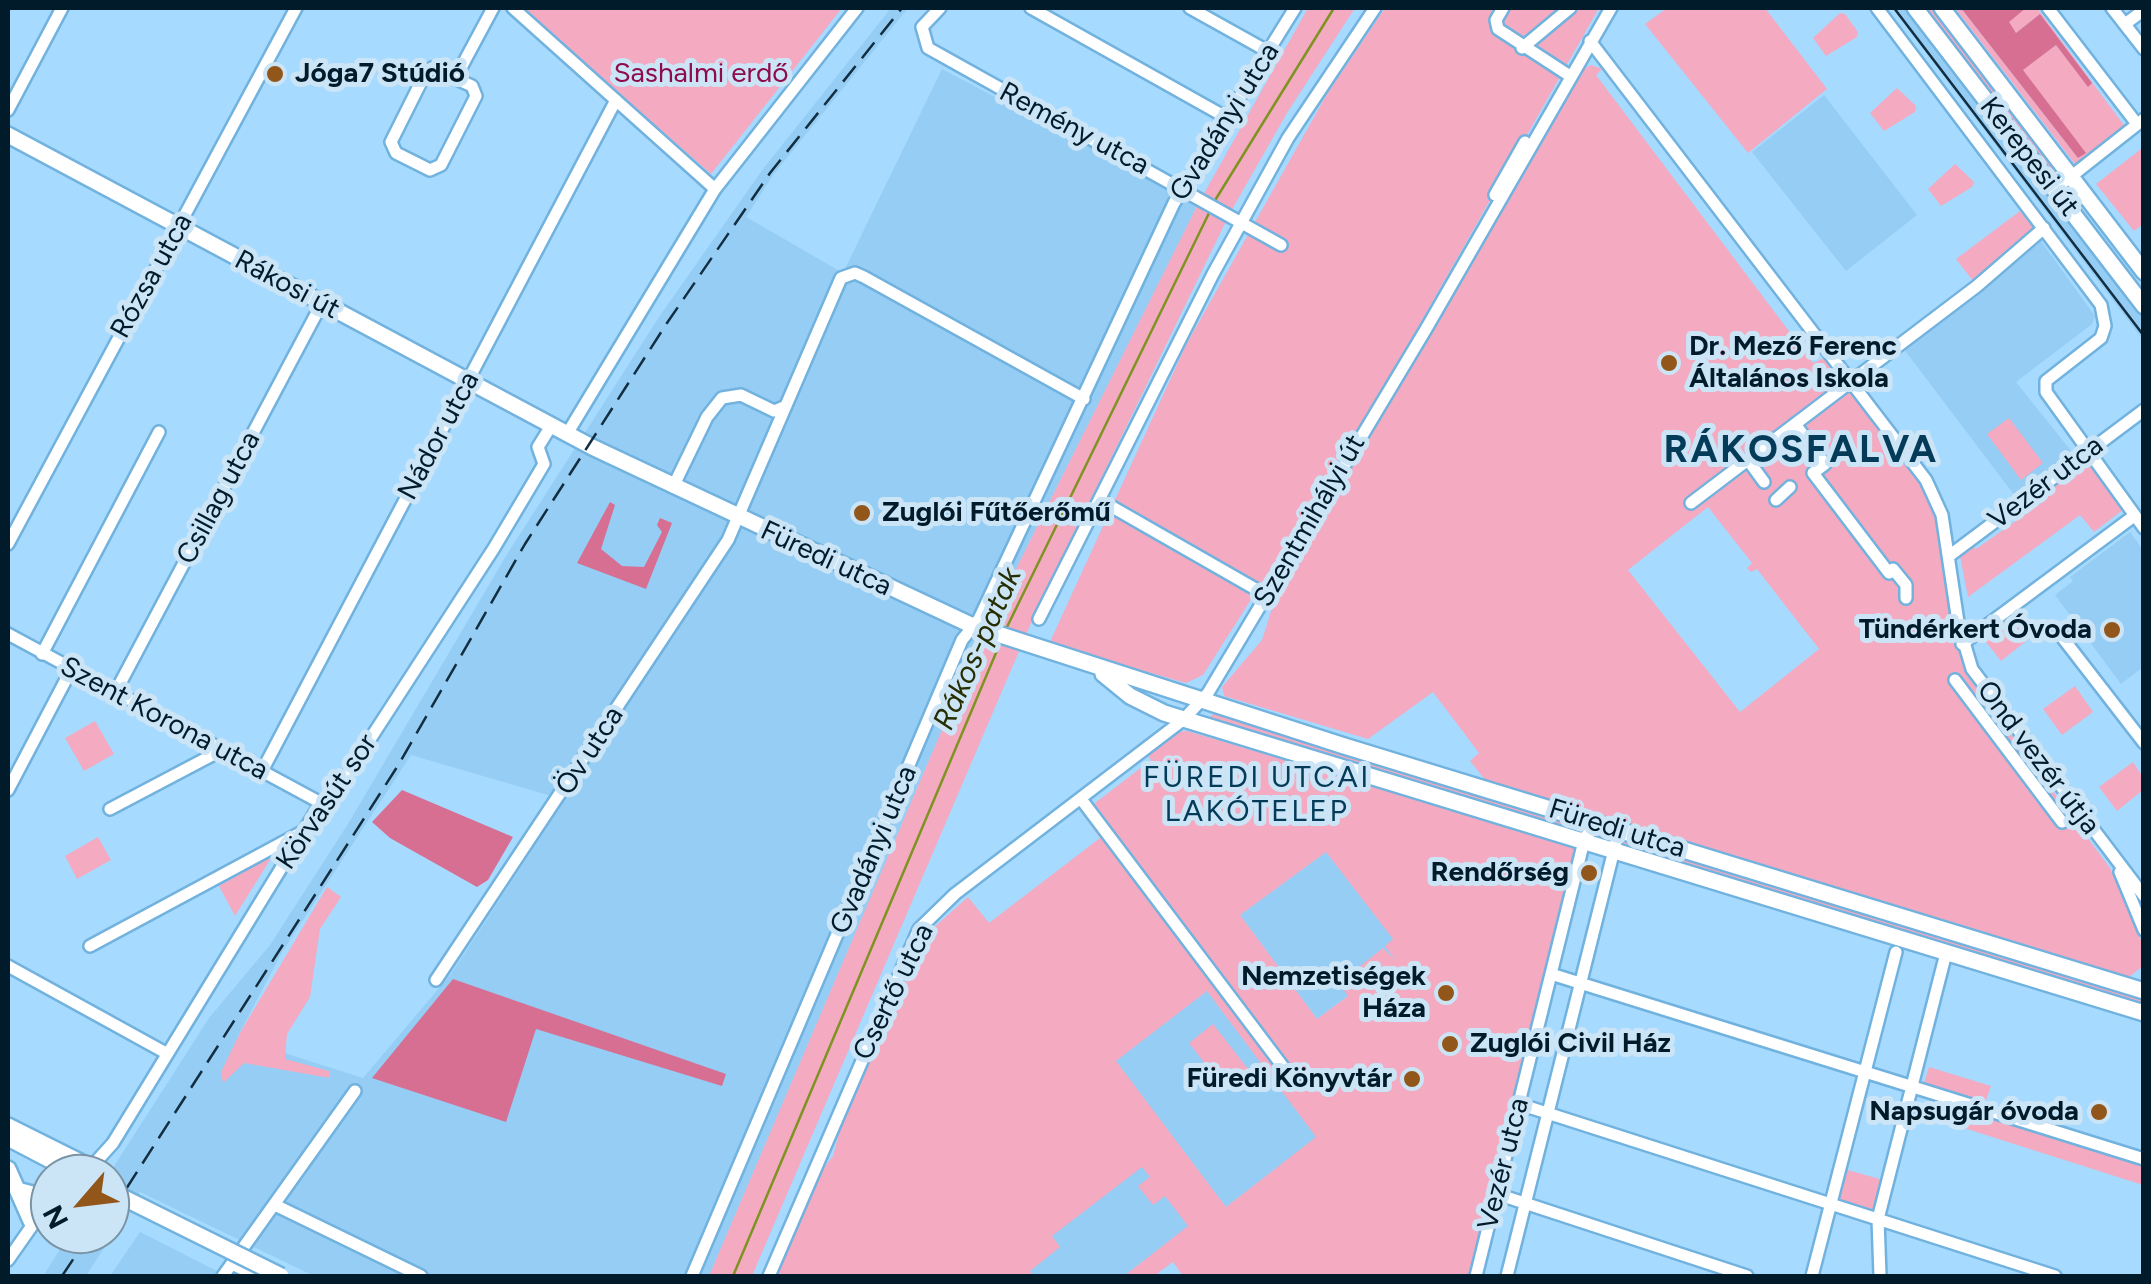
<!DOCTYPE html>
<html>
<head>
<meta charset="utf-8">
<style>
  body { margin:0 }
  #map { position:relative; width:2151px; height:1284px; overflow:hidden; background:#a7daff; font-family:Figtree,sans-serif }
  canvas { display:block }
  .frame { position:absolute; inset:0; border:10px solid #011b2b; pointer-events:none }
  .north { position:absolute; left:30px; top:1154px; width:100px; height:100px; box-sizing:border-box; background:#cbe4f6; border:2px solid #7a94a5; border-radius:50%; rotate:242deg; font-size:28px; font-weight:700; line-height:40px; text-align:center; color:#011b2b }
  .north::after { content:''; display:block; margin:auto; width:35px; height:45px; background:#93561a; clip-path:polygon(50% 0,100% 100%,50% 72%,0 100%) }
</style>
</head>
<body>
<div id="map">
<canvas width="2151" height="1284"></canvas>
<div class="frame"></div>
<div class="north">N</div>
</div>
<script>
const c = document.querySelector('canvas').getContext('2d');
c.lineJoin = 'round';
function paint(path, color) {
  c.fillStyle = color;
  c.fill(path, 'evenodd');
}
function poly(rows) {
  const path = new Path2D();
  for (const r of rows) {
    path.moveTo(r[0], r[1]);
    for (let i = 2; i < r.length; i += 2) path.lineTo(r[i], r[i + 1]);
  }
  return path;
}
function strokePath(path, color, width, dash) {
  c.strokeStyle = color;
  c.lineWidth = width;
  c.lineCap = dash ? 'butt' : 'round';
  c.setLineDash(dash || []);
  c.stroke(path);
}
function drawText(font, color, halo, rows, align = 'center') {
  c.font = font + ' Figtree,sans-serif';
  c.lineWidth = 10;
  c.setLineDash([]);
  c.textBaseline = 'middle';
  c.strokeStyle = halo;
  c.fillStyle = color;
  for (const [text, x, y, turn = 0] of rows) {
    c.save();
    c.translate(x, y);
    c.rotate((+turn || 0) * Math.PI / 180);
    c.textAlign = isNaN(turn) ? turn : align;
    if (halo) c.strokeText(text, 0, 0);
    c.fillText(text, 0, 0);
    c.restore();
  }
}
const built = poly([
  [891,8,908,8,773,175,746,217,843,273,942,69,1198,204,979,643,709,1276,314,1276,140,1192,86,1276,43,1276,70,1234,110,1234,109,1174,209,1018,270,945,348,824,506,556,659,317,763,169],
  [411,755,565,800,451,974,363,1078,237,1038,282,952],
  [1892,8,1906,8,2143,317,2143,340],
  [1824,95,1917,215,1846,271,1752,152],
  [2038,237,2095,316,2092,324,2016,382,2072,452,2015,496,1903,348,1997,276],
  [2130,532,2143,550,2143,667,2121,684,2055,595,2073,581,2070,577],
  [1326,852,1394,939,1395,960,1317,1019,1240,915],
  [1207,991,1317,1137,1226,1207,1115,1061],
  [1129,1149,1189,1226,1124,1276,1033,1276,1008,1244],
  [140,1232,219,1272,216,1276,110,1276]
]);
const green = poly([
  [522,8,842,8,711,174],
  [1308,8,1355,8,1287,113,1230,213,1032,621,752,1276,709,1276,979,643,1198,204],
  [1385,8,1599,8,1367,417,1203,675,1186,683,1049,644,1186,345,1327,94],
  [1667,8,1765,8,1827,89,1748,153,1645,24],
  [1923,8,1934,8,2062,176,2055,181],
  [1955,8,1961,8,2078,158,2085,152,2022,70,2056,45,2088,86,2040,14,2016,33,2008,22,2026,8,2037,8,2126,128,2075,164],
  [1840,13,1845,14,1858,32,1857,37,1826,56,1813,38],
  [1591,65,1602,69,1596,75,1813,363,1824,358,1923,487,1937,516,1951,612,1966,674,2110,868,2143,945,2143,966,2122,982,1490,786,1470,761,1479,753,1433,692,1368,739,1224,696,1222,687,1262,640,1274,602,1581,70],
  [1708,507,1752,563,1747,568,1751,572,1757,569,1819,649,1740,712,1628,570],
  [1897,88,1916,106,1915,112,1884,131,1870,113],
  [2141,149,2143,224,2134,231,2096,184],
  [1955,164,1974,182,1972,187,1941,206,1928,189],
  [2020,211,2037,233,1977,286,1956,259],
  [2009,418,2043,463,2021,480,1987,434],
  [2087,459,2124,509,2094,532,2080,515,1968,597,1960,556,1970,544,1976,549,2047,499,2041,490],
  [2020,609,2034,635,2001,661,1982,637],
  [2075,686,2093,712,2062,735,2043,709],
  [1217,711,2143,997,2143,1011,1205,721],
  [95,721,114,754,84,771,65,738],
  [1187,731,1576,845,1469,1276,1183,1276,1173,1262,1154,1276,1124,1276,1188,1226,1165,1196,1153,1205,1138,1186,1150,1177,1142,1167,1052,1236,1060,1247,1030,1271,1033,1276,777,1276,819,1174,833,1156,845,1111,923,937,968,897,989,923,1100,838,1082,813,1151,760,1148,756,1176,732],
  [1326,852,1393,939,1385,946,1395,960,1383,948,1339,983,1348,996,1317,1019,1240,915],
  [1207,991,1316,1137,1226,1207,1116,1061],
  [2133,762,2143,777,2143,790,2117,811,2099,787],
  [98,837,111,860,77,879,65,856],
  [268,858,270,860,235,916,219,886],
  [327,887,341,897,320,929,310,997,287,1034,285,1059,329,1071,330,1078,244,1063,223,1083,221,1072,241,1031],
  [1213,1024,1248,1069,1224,1088,1189,1043],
  [1929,1067,1991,1086,1985,1103,1924,1083],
  [1971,1108,2143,1164,2143,1185,1964,1128],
  [1840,1168,1887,1181,1878,1219,1831,1204]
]);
const forest = poly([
  [1961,8,2026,8,2009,22,2016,33,2040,14,2092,83,2088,87,2056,45,2023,70,2086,153,2078,158],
  [610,502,615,505,601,549,622,566,644,567,662,532,657,525,660,518,672,523,646,589,577,563],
  [402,790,513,837,488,880,477,887,390,838,372,822],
  [453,979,726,1074,722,1086,536,1029,506,1122,372,1078]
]);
const stream = poly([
  [1214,202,1334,8],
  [1006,629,1211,209],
  [733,1276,1001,641]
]);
const minor = poly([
  [513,8,715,189],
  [940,8,922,27,928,48,1281,245],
  [1031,8,1229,119],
  [1190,8,1269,52],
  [1503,8,1496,20,1498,29,1570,76],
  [1877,8,2101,305,2105,326,2101,338,2046,381,2046,392,2144,528],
  [2048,8,2137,124],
  [2112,8,2144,49],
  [2125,24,2144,10],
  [1590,41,1926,480,1942,515,1958,622,1972,669,2144,896],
  [1522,48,1570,8],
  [432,68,472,86,476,96,441,165,430,170,396,153,391,142,425,74,432,68],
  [456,77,493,8],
  [8,110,62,8],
  [2054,190,2144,119],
  [1495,195,1525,142],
  [1795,424,1825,464,1813,473,1889,573,1893,569,1906,585,1906,598],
  [567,434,715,189,857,8],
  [1748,460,1764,482],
  [673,487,707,417,722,398,741,395,774,411,786,406],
  [1100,500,1266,595],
  [1776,500,1790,487],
  [1691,503,1977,286,2044,228],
  [8,544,296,8],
  [1949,556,2144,410],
  [1039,619,1213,274,1288,138,1375,8],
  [8,634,321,803],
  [2062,637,2144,743],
  [1962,644,2134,516],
  [42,654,159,432],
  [1955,680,2062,822],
  [115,693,322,303],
  [262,771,616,100],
  [8,790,71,670],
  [1081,799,1293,1080],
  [110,809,222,750],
  [2120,872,2144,930],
  [90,946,302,832],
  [8,966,166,1053],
  [1551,974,2144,1159],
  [436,980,728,540,841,278,855,273,864,277,1084,399],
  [1519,1104,2055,1276],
  [85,1174,113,1143,321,803,330,801,494,548,544,464,538,447,551,426],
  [1497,1194,1747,1276],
  [275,1205,421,1276],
  [8,1260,50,1200],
  [232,1264,257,1276],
  [223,1276,355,1091],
  [692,1276,962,640,979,619,1174,203,1295,8],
  [769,1276,919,929,955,894,1183,720,1208,693,1426,329,1611,8],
  [1476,1276,1585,837,1598,824],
  [1507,1276,1619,830],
  [1812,1276,1896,952],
  [1880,1276,1878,1219,1946,953]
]);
const major = poly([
  [1915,8,2144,306],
  [1942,8,2144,272],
  [8,135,592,447,973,626,1341,745,2144,991],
  [1103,674,1130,696,1164,713,2144,1013],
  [8,1126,92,1168],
  [8,1138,77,1174],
  [8,1169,31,1221],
  [21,1191,50,1199]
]);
const tram = poly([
  [1894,8,2144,336]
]);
const rail = poly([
  [110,1214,399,764,525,544,667,323,770,173,902,8],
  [62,1276,90,1234]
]);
const majorBridge = poly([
  [110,1191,281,1276]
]);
const markers = [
  [275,74,10,"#93561a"],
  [1669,363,10,"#93561a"],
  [862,513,10,"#93561a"],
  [2112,630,10,"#93561a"],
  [1589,873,10,"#93561a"],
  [1446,993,10,"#93561a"],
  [1450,1044,10,"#93561a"],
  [1412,1079,10,"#93561a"],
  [2099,1112,10,"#93561a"]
];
const poiNames = [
  ["Jóga7 Stúdió",295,74,"left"],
  ["Dr. Mező Ferenc",1689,347,"left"],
  ["Általános Iskola",1689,379,"left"],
  ["Zuglói Fűtőerőmű",882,513,"left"],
  ["Tündérkert Óvoda",2092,630],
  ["Rendőrség",1569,873],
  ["Nemzetiségek",1426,977],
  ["Háza",1426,1009],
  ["Zuglói Civil Ház",1470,1044,"left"],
  ["Füredi Könyvtár",1392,1079],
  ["Napsugár óvoda",2079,1112]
];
const parkNames = [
  ["Sashalmi erdő",701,74]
];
const streetNames = [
  ["Gvadányi utca",1225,122,-58],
  ["Remény utca",1074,129,28],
  ["Kerepesi út",2029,157,52],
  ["Rózsa utca",152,276,-61],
  ["Rákosi út",287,285,28],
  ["Nádor utca",439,436,-62],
  ["Vezér utca",2046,483,-37],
  ["Csillag utca",219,498,-62],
  ["Szentmihályi út",1310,521,-60],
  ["Füredi utca",826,559,25],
  ["Szent Korona utca",164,719,28],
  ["Öv utca",590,751,-57],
  ["Ond vezér útja",2038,758,53],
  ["Körvasút sor",327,802,-56],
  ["Füredi utca",1617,829,17],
  ["Gvadányi utca",874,850,-67],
  ["Csertő utca",894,992,-64],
  ["Vezér utca",1504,1164,-76]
];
const waterNames = [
  ["Rákos-patak",978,649,-66]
];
const neighbourhoodNames = [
  ["FÜREDI UTCAI",1257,778],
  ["LAKÓTELEP",1257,812]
];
const districtNames = [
  ["RÁKOSFALVA",1801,451]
];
paint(built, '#95cdf4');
paint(green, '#f4aac0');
paint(forest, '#d76f93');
strokePath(stream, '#7e9321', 2.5);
strokePath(minor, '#71b2de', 16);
strokePath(major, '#71b2de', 20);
strokePath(minor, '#fff', 11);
strokePath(major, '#fff', 15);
strokePath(tram, '#122e40', 2.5);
strokePath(rail, '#122e40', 2.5, [20, 10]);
strokePath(majorBridge, '#71b2de', 20, []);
strokePath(majorBridge, '#fff', 15);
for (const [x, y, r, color] of markers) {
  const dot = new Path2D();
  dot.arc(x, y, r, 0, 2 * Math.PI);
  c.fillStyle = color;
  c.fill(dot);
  strokePath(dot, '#cbe4f6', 4);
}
drawText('bold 28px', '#011b2b', '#cbe4f6', poiNames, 'right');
drawText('28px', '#8f0c4c', '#cbe4f6', parkNames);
drawText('28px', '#011b2b', '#cbe4f6', streetNames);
drawText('italic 30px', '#272f02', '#cbe4f6', waterNames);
c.letterSpacing = '2.5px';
drawText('30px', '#033b58', '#cbe4f6', neighbourhoodNames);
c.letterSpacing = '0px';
c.letterSpacing = '2.5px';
drawText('bold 38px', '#033b58', '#cbe4f6', districtNames);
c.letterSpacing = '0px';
</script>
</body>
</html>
